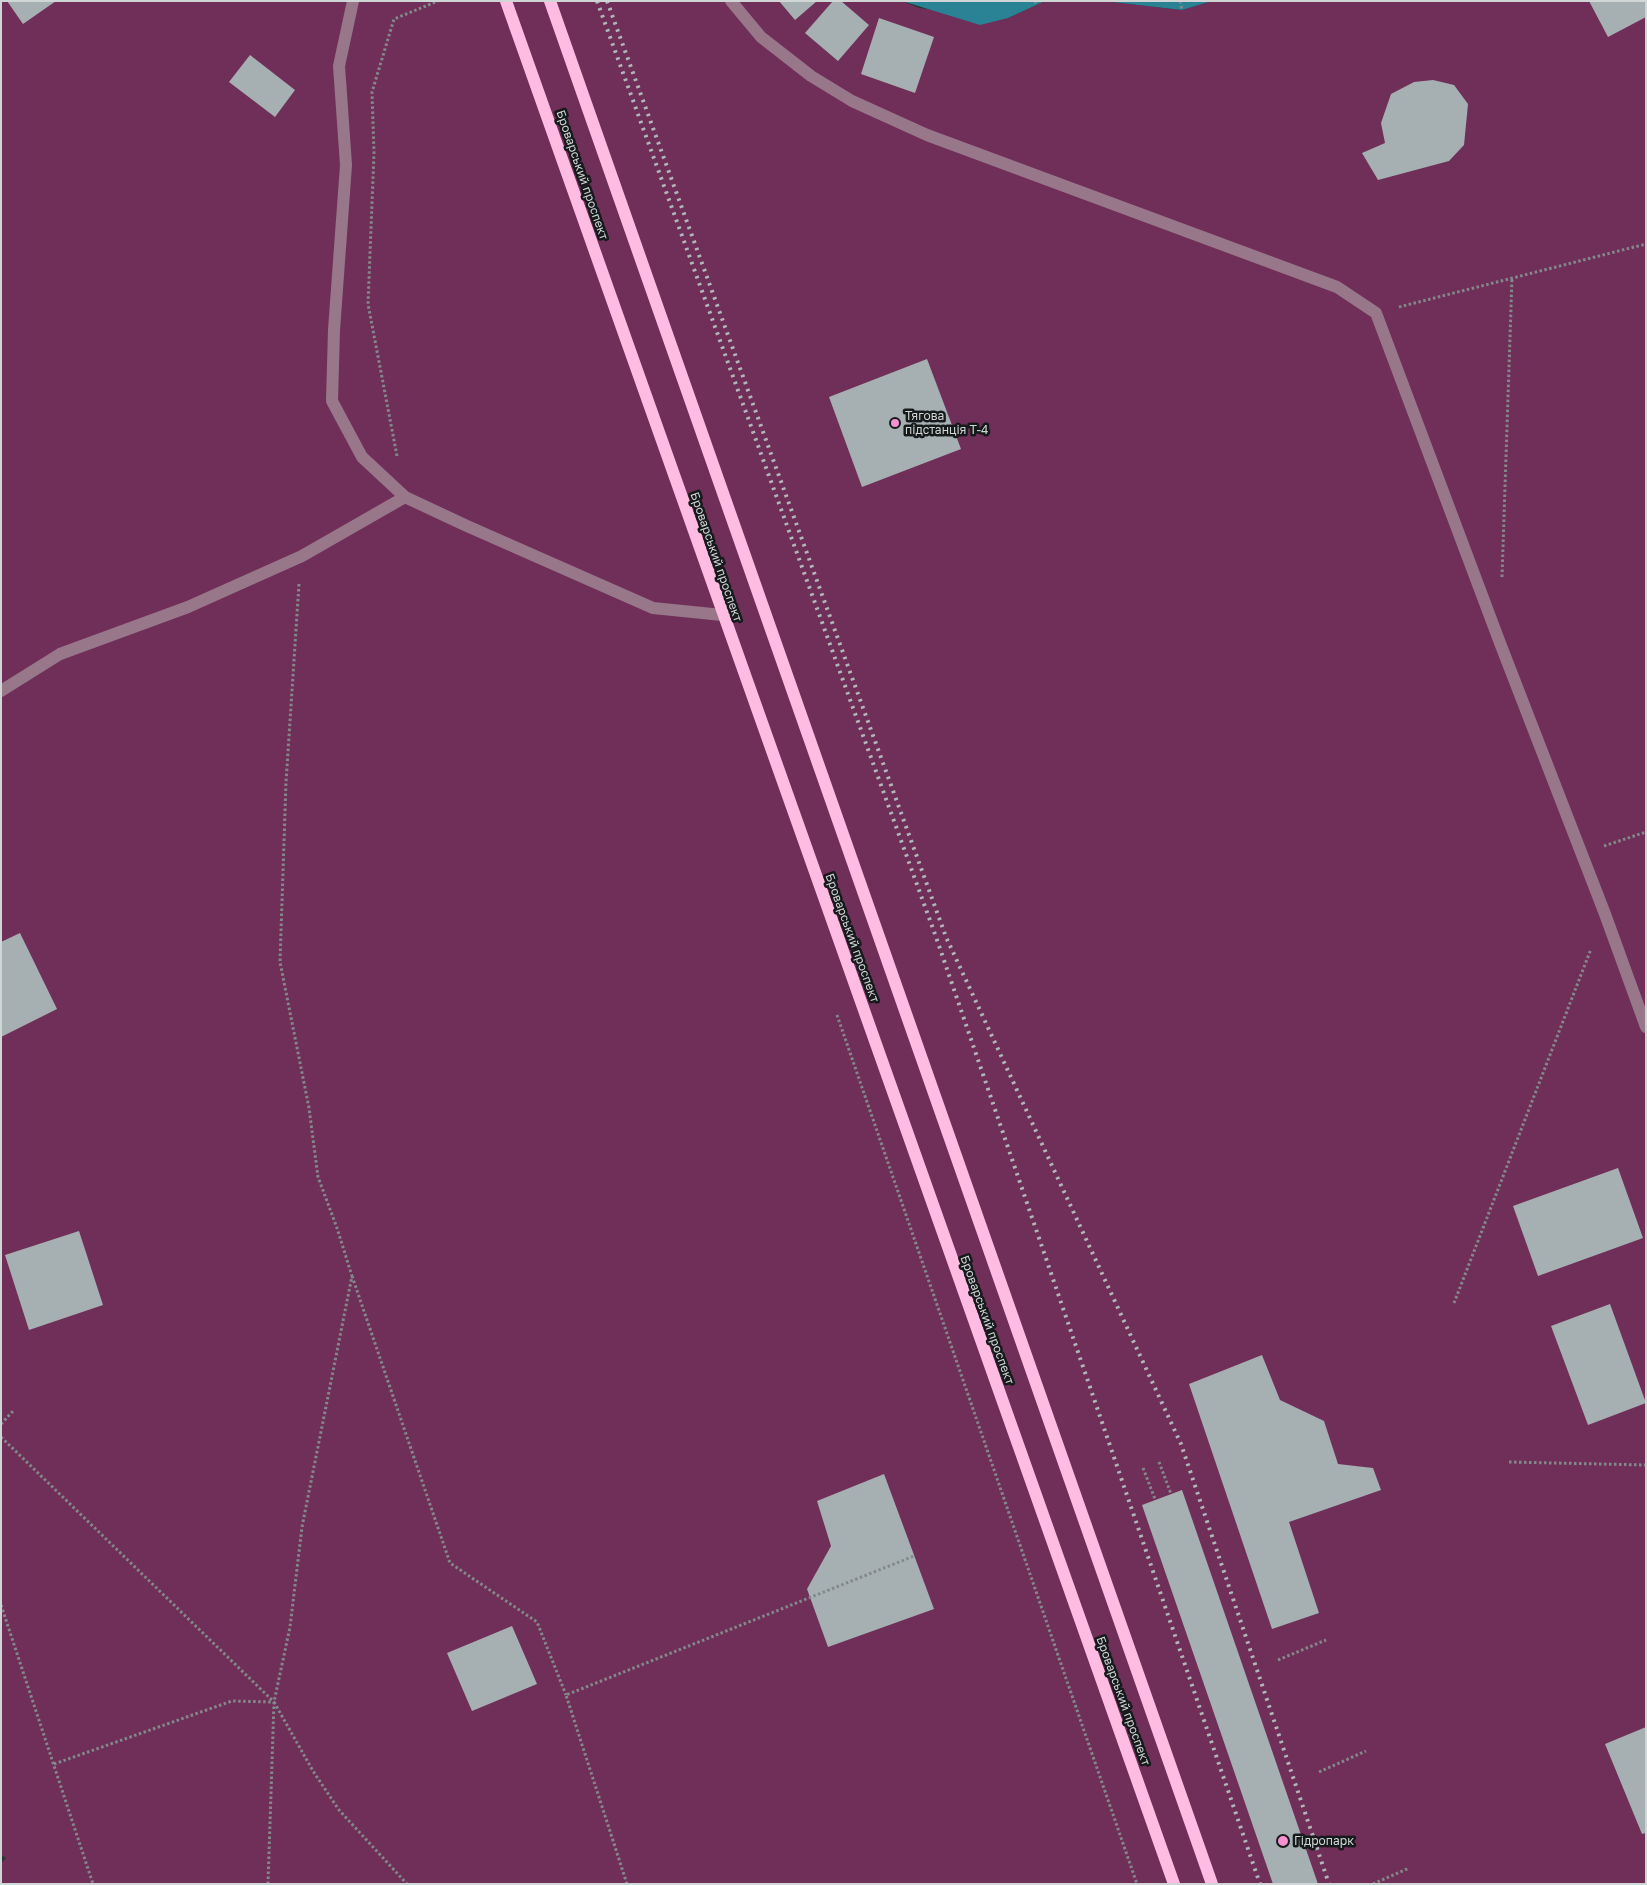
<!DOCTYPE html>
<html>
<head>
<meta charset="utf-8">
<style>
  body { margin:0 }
  #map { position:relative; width:1647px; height:1885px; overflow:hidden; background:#2b3335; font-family:"Golos Text",sans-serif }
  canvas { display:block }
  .frame { position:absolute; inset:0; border:2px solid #d0d5d6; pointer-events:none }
</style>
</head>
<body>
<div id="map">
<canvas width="1647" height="1885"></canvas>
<div class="frame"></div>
</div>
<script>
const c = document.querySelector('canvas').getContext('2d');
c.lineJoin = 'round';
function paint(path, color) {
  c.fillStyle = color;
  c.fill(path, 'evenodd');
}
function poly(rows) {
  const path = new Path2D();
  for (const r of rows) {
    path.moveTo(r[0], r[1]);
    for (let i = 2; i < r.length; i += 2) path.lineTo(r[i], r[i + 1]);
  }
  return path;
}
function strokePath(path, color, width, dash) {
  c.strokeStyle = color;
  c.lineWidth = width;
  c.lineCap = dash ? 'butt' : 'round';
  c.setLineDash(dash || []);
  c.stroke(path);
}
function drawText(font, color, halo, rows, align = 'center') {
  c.font = font + ' "Golos Text",sans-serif';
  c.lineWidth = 5;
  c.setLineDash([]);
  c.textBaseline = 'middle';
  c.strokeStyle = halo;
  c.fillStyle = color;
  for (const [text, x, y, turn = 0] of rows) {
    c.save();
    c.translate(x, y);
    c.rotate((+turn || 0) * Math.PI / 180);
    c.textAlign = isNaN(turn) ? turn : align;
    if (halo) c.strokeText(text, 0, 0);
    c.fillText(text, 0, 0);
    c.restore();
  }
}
const green = poly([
  [1,1,902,1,919,8,1008,18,1045,1,1104,1,1182,10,1212,1,1646,1,1646,1884,1,1884,1,1863,6,1858,1,1855]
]);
const water = poly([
  [902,1,1045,1,1008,18,980,25],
  [1104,1,1212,1,1182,10]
]);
const building = poly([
  [7,1,56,1,23,24],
  [779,1,817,1,795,20],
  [833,1,841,1,869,25,838,61,805,33],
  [1589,1,1645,1,1646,17,1608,37],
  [879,18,934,37,915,93,861,74],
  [250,55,295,90,275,117,229,82],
  [1433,80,1454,85,1468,104,1464,145,1449,161,1378,180,1362,153,1385,143,1381,123,1391,94,1414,82],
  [927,359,961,449,862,487,829,397],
  [20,933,57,1009,1,1037,1,942],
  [1618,1168,1643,1238,1538,1276,1513,1206],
  [79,1231,103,1305,29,1330,5,1255],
  [1610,1304,1646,1403,1588,1425,1551,1326],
  [1262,1355,1280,1400,1324,1421,1338,1464,1373,1468,1381,1490,1289,1522,1319,1613,1272,1629,1189,1384],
  [884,1474,934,1609,828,1647,807,1589,831,1546,817,1501],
  [1182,1490,1318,1884,1273,1884,1142,1505],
  [512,1626,537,1684,472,1711,447,1653],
  [1646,1727,1646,1833,1642,1834,1605,1744]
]);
const path = poly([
  [1035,1,1036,3],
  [1180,1,1182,10],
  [1399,307,1646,244],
  [397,456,368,304,374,153,372,92,394,19,438,1],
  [1502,577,1512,278],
  [299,584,286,782,280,962,309,1108,318,1177,337,1228,352,1276,302,1527,290,1627,274,1702,313,1771,339,1810,407,1884],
  [1604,846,1646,832],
  [837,1015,1137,1884],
  [352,1276,450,1563,537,1622,566,1695],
  [1454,1303,1591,949],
  [1,1424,14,1410],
  [1,1437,274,1702,268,1884],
  [1159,1462,1171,1494],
  [1509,1462,1646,1465],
  [1143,1468,1155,1499],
  [1,1605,93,1884],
  [1278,1660,1326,1640],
  [54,1764,232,1701,272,1702],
  [1319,1772,1366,1751],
  [627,1884,566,1695,914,1556],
  [1373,1884,1409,1868]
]);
const minor = poly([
  [353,1,339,66,346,165,334,330,332,401,362,457,405,497,467,526,653,608,722,615],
  [731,1,761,37,811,76,852,101,927,135,1337,287,1376,313,1500,643,1605,914,1646,1027],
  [1,691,60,654,188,607,302,556,405,497]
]);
const major = poly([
  [506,1,1174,1884],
  [550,1,1212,1884]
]);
const rail = poly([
  [597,1,936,937,1260,1884],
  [607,1,946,937,1181,1444,1329,1884]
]);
const markers = [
  [895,423,5,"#f690d0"],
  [1283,1841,6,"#f690d0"]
];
const streetNames = [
  ["Броварський проспект",582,175,71],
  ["Броварський проспект",716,557,71],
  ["Броварський проспект",852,938,70],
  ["Броварський проспект",987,1320,70],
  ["Броварський проспект",1123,1701,70]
];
const poiNames = [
  ["Тягова",905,416],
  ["підстанція Т-4",905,430],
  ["Гідропарк",1294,1841]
];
paint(green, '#702f59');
paint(water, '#2a8394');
paint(building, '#a6b0b2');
strokePath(path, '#83898b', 3, [2.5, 2.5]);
strokePath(minor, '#98778a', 12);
strokePath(major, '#febce3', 12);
strokePath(rail, '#b1b6b8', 4, [2.5, 5]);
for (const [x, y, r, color] of markers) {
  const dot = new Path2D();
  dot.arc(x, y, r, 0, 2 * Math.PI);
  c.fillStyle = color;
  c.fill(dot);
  strokePath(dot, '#171a1b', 2);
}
drawText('12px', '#d0d5d6', '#171a1b', streetNames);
drawText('12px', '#d0d5d6', '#171a1b', poiNames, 'left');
</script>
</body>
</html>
